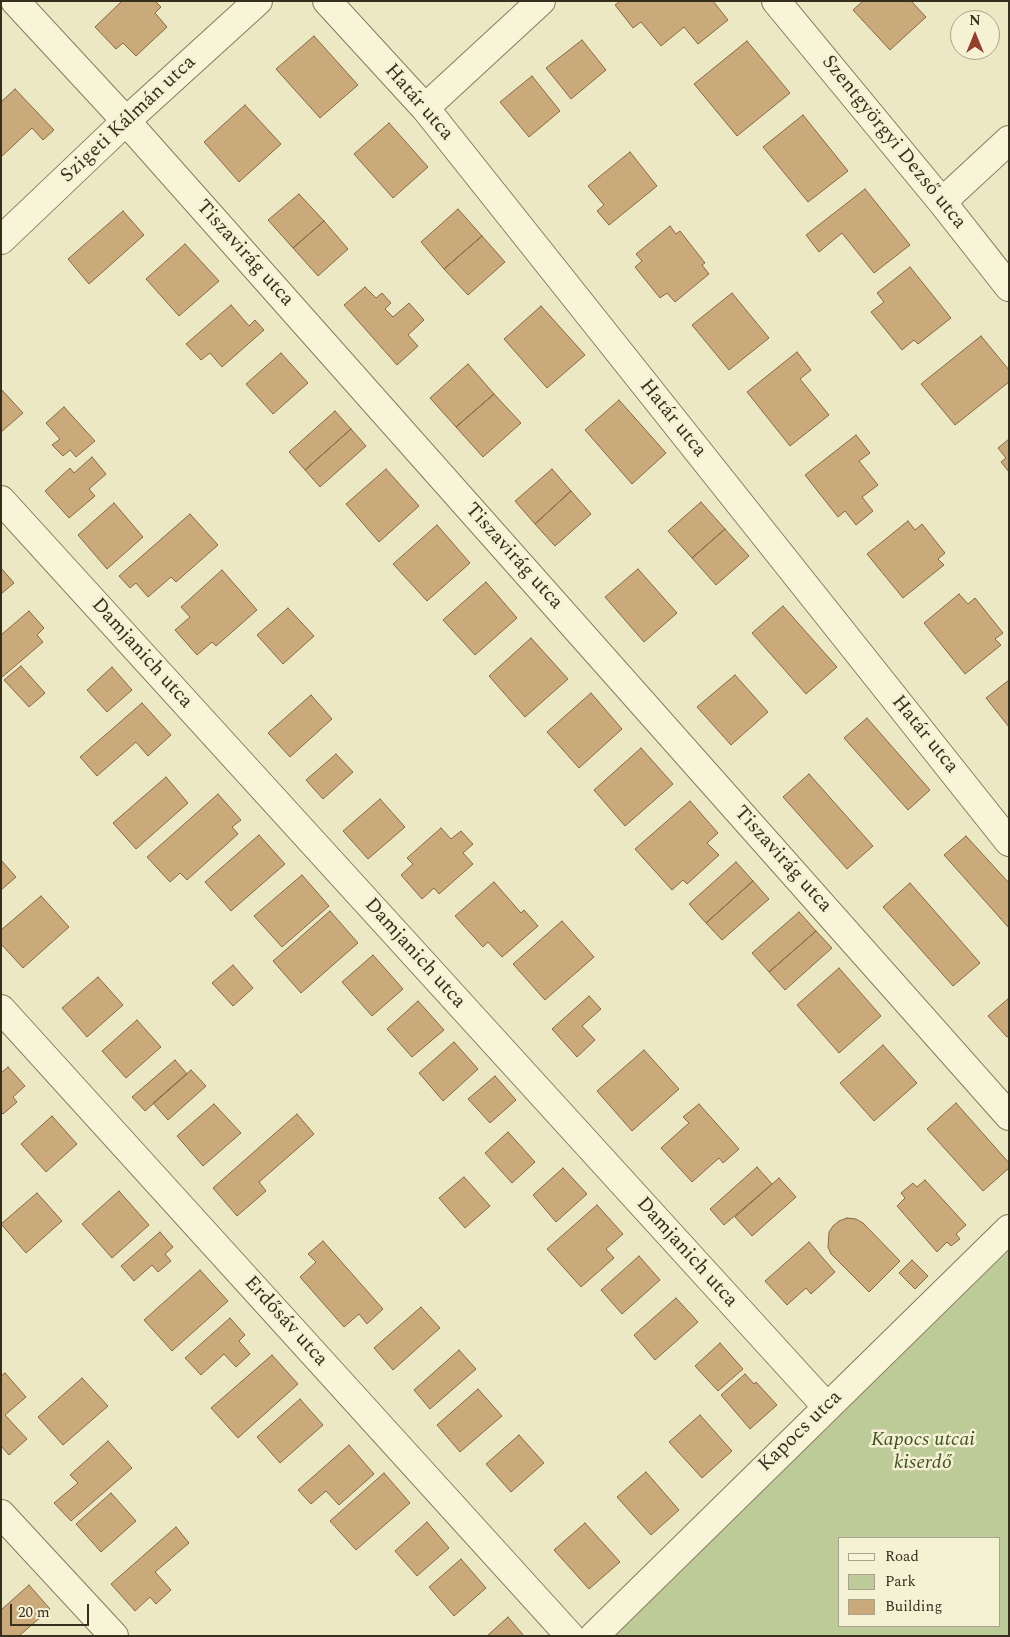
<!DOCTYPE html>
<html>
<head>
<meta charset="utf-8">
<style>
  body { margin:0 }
  #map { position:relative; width:1010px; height:1637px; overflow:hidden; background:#ede8c4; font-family:Spectral,serif }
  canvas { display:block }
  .frame { position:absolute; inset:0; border:2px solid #372f1e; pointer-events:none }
  .legend { position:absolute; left:838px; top:1537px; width:162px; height:90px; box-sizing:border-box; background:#f5f1d3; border:1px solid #a9a38b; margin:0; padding:6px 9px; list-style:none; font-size:15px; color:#372f1e }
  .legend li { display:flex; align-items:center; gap:10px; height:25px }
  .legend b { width:25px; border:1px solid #a9a38b }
  .north { position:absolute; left:950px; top:10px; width:50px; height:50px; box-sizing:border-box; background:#f5f1d3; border:1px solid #a9a38b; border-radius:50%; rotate:0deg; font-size:14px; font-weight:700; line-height:20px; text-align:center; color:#372f1e }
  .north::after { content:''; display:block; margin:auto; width:18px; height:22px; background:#953e2c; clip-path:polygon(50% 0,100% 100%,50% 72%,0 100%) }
  .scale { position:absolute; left:10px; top:1604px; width:79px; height:22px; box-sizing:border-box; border:2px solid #372f1e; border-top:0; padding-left:6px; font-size:15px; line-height:18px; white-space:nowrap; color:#372f1e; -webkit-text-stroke:4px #f5f1d3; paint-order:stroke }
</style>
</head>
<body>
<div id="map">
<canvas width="1010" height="1637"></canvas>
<div class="frame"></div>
<ul class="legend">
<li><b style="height:6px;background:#f8f4d7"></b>Road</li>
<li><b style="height:14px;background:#bccb98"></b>Park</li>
<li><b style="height:14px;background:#caaa7b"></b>Building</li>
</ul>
<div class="north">N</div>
<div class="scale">20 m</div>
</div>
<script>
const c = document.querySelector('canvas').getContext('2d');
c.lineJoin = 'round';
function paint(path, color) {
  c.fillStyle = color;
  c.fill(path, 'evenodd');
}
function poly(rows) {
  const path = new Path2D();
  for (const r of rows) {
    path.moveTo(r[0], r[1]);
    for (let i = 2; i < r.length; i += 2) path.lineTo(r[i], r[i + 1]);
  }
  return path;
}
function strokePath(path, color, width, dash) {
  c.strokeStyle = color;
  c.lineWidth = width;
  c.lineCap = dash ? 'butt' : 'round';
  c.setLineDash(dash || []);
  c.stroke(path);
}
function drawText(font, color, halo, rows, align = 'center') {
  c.font = font + ' Spectral,serif';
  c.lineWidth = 5;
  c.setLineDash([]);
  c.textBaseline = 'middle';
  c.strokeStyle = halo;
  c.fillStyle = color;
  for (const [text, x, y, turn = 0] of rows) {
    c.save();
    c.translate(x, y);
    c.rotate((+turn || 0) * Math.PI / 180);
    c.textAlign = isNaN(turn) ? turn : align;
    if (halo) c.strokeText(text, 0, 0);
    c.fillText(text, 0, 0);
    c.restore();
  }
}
const green = poly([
  [1009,1248,1009,1636,615,1636],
  [839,1538,999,1538,999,1626,839,1626]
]);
const building = poly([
  [122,1,155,1,161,7,155,13,167,27,136,56,123,43,116,49,95,27,122,1],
  [620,1,713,1,728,20,698,44,684,27,661,46,641,22,633,28,615,5,620,1],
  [863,1,911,1,926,17,890,50,853,10,863,1],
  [314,36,358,85,320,118,276,69,314,36],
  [582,40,606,70,571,99,546,68,582,40],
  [747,41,790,93,737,136,694,84,747,41],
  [532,76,560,111,529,137,500,102,532,76],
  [15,89,54,130,43,140,32,128,1,157,1,102,15,89],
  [245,105,281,144,239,182,204,142,245,105],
  [803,115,848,171,808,202,763,147,803,115],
  [389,123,428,167,393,198,354,154,389,123],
  [630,152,657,186,609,225,597,211,604,205,588,186,630,152],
  [865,189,910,245,874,273,842,233,819,252,806,235,865,189],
  [299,194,324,221,293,248,268,220,299,194],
  [458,209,482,236,444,269,421,242,458,209],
  [123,211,144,235,89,284,68,259,123,211],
  [324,221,348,249,318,276,293,248,324,221],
  [670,226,676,234,680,231,705,263,702,265,709,274,675,302,667,293,660,298,635,267,642,261,636,254,670,226],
  [482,236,505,262,468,295,444,269,482,236],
  [185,244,219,281,179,316,146,279,185,244],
  [910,267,951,318,918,344,914,340,902,350,871,312,884,302,877,293,910,267],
  [365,287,376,298,382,293,391,303,385,309,393,317,409,303,424,320,408,335,418,346,397,365,344,305,365,287],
  [732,293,769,338,729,370,692,325,732,293],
  [231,305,249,326,255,320,264,330,222,367,210,353,201,360,186,344,231,305],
  [541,306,585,355,547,388,504,339,541,306],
  [981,336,1009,370,1009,382,955,425,921,384,981,336],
  [797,352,811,370,800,379,829,415,790,446,747,392,797,352],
  [281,353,308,383,273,414,246,384,281,353],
  [468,364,494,394,456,427,430,398,468,364],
  [1,389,23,413,1,432,1,389],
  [494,394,521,423,483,457,456,427,494,394],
  [619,400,666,453,632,484,585,430,619,400],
  [64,407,95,441,76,457,70,450,63,456,52,445,60,439,46,423,64,407],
  [335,411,351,429,305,470,289,452,335,411],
  [351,429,366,446,320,487,305,470,351,429],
  [856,435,870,453,859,461,878,485,862,497,873,511,856,525,845,511,838,517,805,475,856,435],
  [1009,439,1009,472,1001,462,1006,458,998,448,1009,439],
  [92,457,106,474,89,489,95,496,69,518,45,491,70,468,74,473,92,457],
  [386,469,419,506,379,542,346,504,386,469],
  [552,469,571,491,535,524,515,501,552,469],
  [571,491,591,514,555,546,535,524,571,491],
  [701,502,725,529,692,558,668,531,701,502],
  [114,503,143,537,107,569,78,535,114,503],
  [190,514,218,545,176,582,171,577,148,597,136,583,130,588,119,576,190,514],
  [908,521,915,530,922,524,945,553,938,559,944,565,903,598,867,554,908,521],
  [437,525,470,563,427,601,393,564,437,525],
  [725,529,749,556,716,585,692,558,725,529],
  [1,568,14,583,1,594,1,568],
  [638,569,677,613,644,642,605,597,638,569],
  [222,570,257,610,216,646,212,642,197,655,175,630,190,617,181,607,222,570],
  [486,582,517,618,475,655,443,620,486,582],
  [959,594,968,604,975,598,1003,633,995,639,1001,645,965,674,924,623,959,594],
  [783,606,837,667,806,694,752,633,783,606],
  [288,608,314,636,283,664,257,635,288,608],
  [29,611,44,628,37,635,43,642,1,678,1,635,29,611],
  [531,638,568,679,525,717,489,676,531,638],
  [21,666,45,693,29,707,4,680,21,666],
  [112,667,132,690,107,712,87,690,112,667],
  [735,675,768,712,731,745,697,707,735,675],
  [1009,680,1009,727,986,698,1009,680],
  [591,693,622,729,579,768,547,732,591,693],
  [311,695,332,719,290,757,268,733,311,695],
  [142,703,171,735,148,756,136,742,97,776,80,757,142,703],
  [867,718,930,790,908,810,844,738,867,718],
  [641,748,673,784,625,826,594,790,641,748],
  [336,754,353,772,323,799,306,780,336,754],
  [809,774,873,846,847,869,783,797,809,774],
  [166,777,188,803,136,849,113,823,166,777],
  [218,794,241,820,232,827,238,834,187,880,180,873,170,882,147,857,218,794],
  [380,799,405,827,368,859,343,831,380,799],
  [690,801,718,833,707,843,719,855,687,884,683,880,672,890,635,849,690,801],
  [441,828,451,839,461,831,473,844,463,853,473,864,439,894,434,888,422,899,401,875,413,864,407,858,441,828],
  [259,835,285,864,231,911,205,882,259,835],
  [966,836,1009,883,1009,928,944,855,966,836],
  [1,860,16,877,1,890,1,860],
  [736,862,753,881,706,923,689,904,736,862],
  [302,875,329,906,282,947,254,916,302,875],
  [753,881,769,899,722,940,706,923,753,881],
  [494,882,521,913,524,910,538,926,502,957,488,942,483,947,455,916,494,882],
  [910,883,980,963,953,986,883,907,910,883],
  [41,896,69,927,23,968,1,944,1,930,41,896],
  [330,911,358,943,301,993,273,961,330,911],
  [799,912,816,931,769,972,752,953,799,912],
  [562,921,594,957,545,1000,513,964,562,921],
  [816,931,832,948,785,990,769,972,816,931],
  [373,955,403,989,372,1016,342,982,373,955],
  [233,965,253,988,233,1006,212,983,233,965],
  [839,968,881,1016,839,1053,797,1005,839,968],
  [98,977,123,1005,87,1037,62,1008,98,977],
  [589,996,601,1009,582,1026,595,1040,577,1057,552,1029,589,996],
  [1009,998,1009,1036,1007,1037,988,1016,1009,998],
  [418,1001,444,1030,412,1057,387,1029,418,1001],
  [137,1020,161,1047,126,1078,102,1051,137,1020],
  [454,1042,478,1069,443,1101,419,1073,454,1042],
  [883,1045,917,1083,874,1121,840,1083,883,1045],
  [644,1050,679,1089,632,1131,597,1091,644,1050],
  [175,1060,187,1074,145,1111,132,1097,175,1060],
  [8,1067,25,1086,13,1097,17,1102,3,1114,1,1112,1,1073,8,1067],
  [191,1070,206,1086,168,1120,153,1103,191,1070],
  [495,1076,516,1100,490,1123,468,1099,495,1076],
  [956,1103,1009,1163,1009,1168,983,1191,927,1129,956,1103],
  [214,1104,241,1133,203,1166,177,1136,214,1104],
  [699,1104,739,1149,723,1163,719,1158,692,1182,661,1148,689,1123,683,1117,699,1104],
  [297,1114,314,1134,259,1182,266,1191,237,1216,213,1188,297,1114],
  [52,1116,77,1144,46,1172,21,1144,52,1116],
  [508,1132,535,1162,512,1183,485,1153,508,1132],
  [757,1167,772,1184,724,1225,710,1209,757,1167],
  [563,1168,587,1194,556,1222,533,1195,563,1168],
  [464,1177,490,1206,465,1228,439,1198,464,1177],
  [779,1178,796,1197,752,1236,735,1217,779,1178],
  [925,1180,966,1225,956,1234,960,1239,951,1246,947,1242,937,1252,897,1206,905,1198,901,1193,913,1183,917,1187,925,1180],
  [119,1191,149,1225,112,1258,82,1224,119,1191],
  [37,1193,62,1221,26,1253,1,1224,37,1193],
  [597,1205,623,1234,606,1249,614,1258,581,1287,547,1249,597,1205],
  [847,1218,856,1219,863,1223,900,1261,869,1292,831,1254,828,1247,829,1232,833,1226,839,1221,847,1218],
  [160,1232,173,1247,165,1254,171,1261,158,1272,152,1265,134,1281,121,1266,160,1232],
  [323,1241,383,1309,367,1324,359,1314,344,1327,300,1277,316,1262,308,1254,323,1241],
  [809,1242,835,1272,811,1294,806,1288,787,1305,765,1281,809,1242],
  [639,1256,660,1280,622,1314,601,1290,639,1256],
  [912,1260,928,1276,915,1289,899,1273,912,1260],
  [200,1270,228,1301,172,1351,144,1320,200,1270],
  [676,1298,698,1322,655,1360,634,1335,676,1298],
  [421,1307,440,1328,393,1370,374,1348,421,1307],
  [230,1318,245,1335,239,1341,250,1354,236,1367,224,1354,201,1375,185,1358,230,1318],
  [720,1343,743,1369,718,1391,695,1366,720,1343],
  [459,1350,476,1369,430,1409,414,1390,459,1350],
  [272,1355,298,1384,238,1438,211,1408,272,1355],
  [5,1373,26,1397,5,1415,27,1439,9,1455,1,1446,1,1376,5,1373],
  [745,1374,754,1384,756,1382,777,1405,750,1429,721,1395,745,1374],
  [82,1378,108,1406,63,1445,38,1417,82,1378],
  [478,1389,502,1416,460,1452,437,1425,478,1389],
  [300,1399,323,1425,280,1463,257,1437,300,1399],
  [700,1415,732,1451,702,1478,669,1442,700,1415],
  [519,1435,544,1463,511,1492,486,1464,519,1435],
  [108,1441,132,1468,71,1521,54,1503,78,1483,70,1475,108,1441],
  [349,1445,374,1474,339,1505,326,1491,311,1504,298,1490,349,1445],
  [646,1472,679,1510,651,1535,617,1497,646,1472],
  [384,1473,410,1503,356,1550,330,1521,384,1473],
  [111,1493,136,1521,101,1552,76,1524,111,1493],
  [427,1522,449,1548,417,1576,395,1551,427,1522],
  [585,1523,620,1562,589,1589,554,1550,585,1523],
  [176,1527,189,1543,155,1572,171,1590,156,1604,150,1597,135,1611,111,1584,176,1527],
  [461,1559,486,1588,454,1616,429,1587,461,1559],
  [29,1585,50,1609,19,1636,1,1636,1,1610,29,1585],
  [508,1617,524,1636,487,1636,508,1617]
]);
const minor = poly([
  [15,1,126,121,1009,1116],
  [327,1,425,108,1009,842],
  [776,1,942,202,1009,287],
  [425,108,541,1],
  [942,202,1009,140],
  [1,240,126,121,258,1],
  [1,500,827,1407],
  [1,1009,570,1636],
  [1,1514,114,1636],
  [594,1636,1009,1229]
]);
const streetNames = [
  ["Határ utca",418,103,49],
  ["Szigeti Kálmán utca",129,120,-43],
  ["Szentgyörgyi Dezső utca",893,143,51],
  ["Tiszavirág utca",244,254,48],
  ["Határ utca",672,419,51],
  ["Tiszavirág utca",513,557,48],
  ["Damjanich utca",141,654,48],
  ["Határ utca",924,735,51],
  ["Tiszavirág utca",782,860,48],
  ["Damjanich utca",414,954,48],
  ["Damjanich utca",686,1253,48],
  ["Erdősáv utca",285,1322,48],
  ["Kapocs utca",801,1432,-44]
];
const parkNames = [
  ["Kapocs utcai",923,1441],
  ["kiserdő",923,1464]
];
paint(green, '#bccb98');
paint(building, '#caaa7b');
strokePath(building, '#866941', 1);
strokePath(minor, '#877a5b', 30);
strokePath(minor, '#f8f4d7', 28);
drawText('20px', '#372f1e', '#f5f1d3', streetNames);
drawText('italic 20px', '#405326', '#f5f1d3', parkNames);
</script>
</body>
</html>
